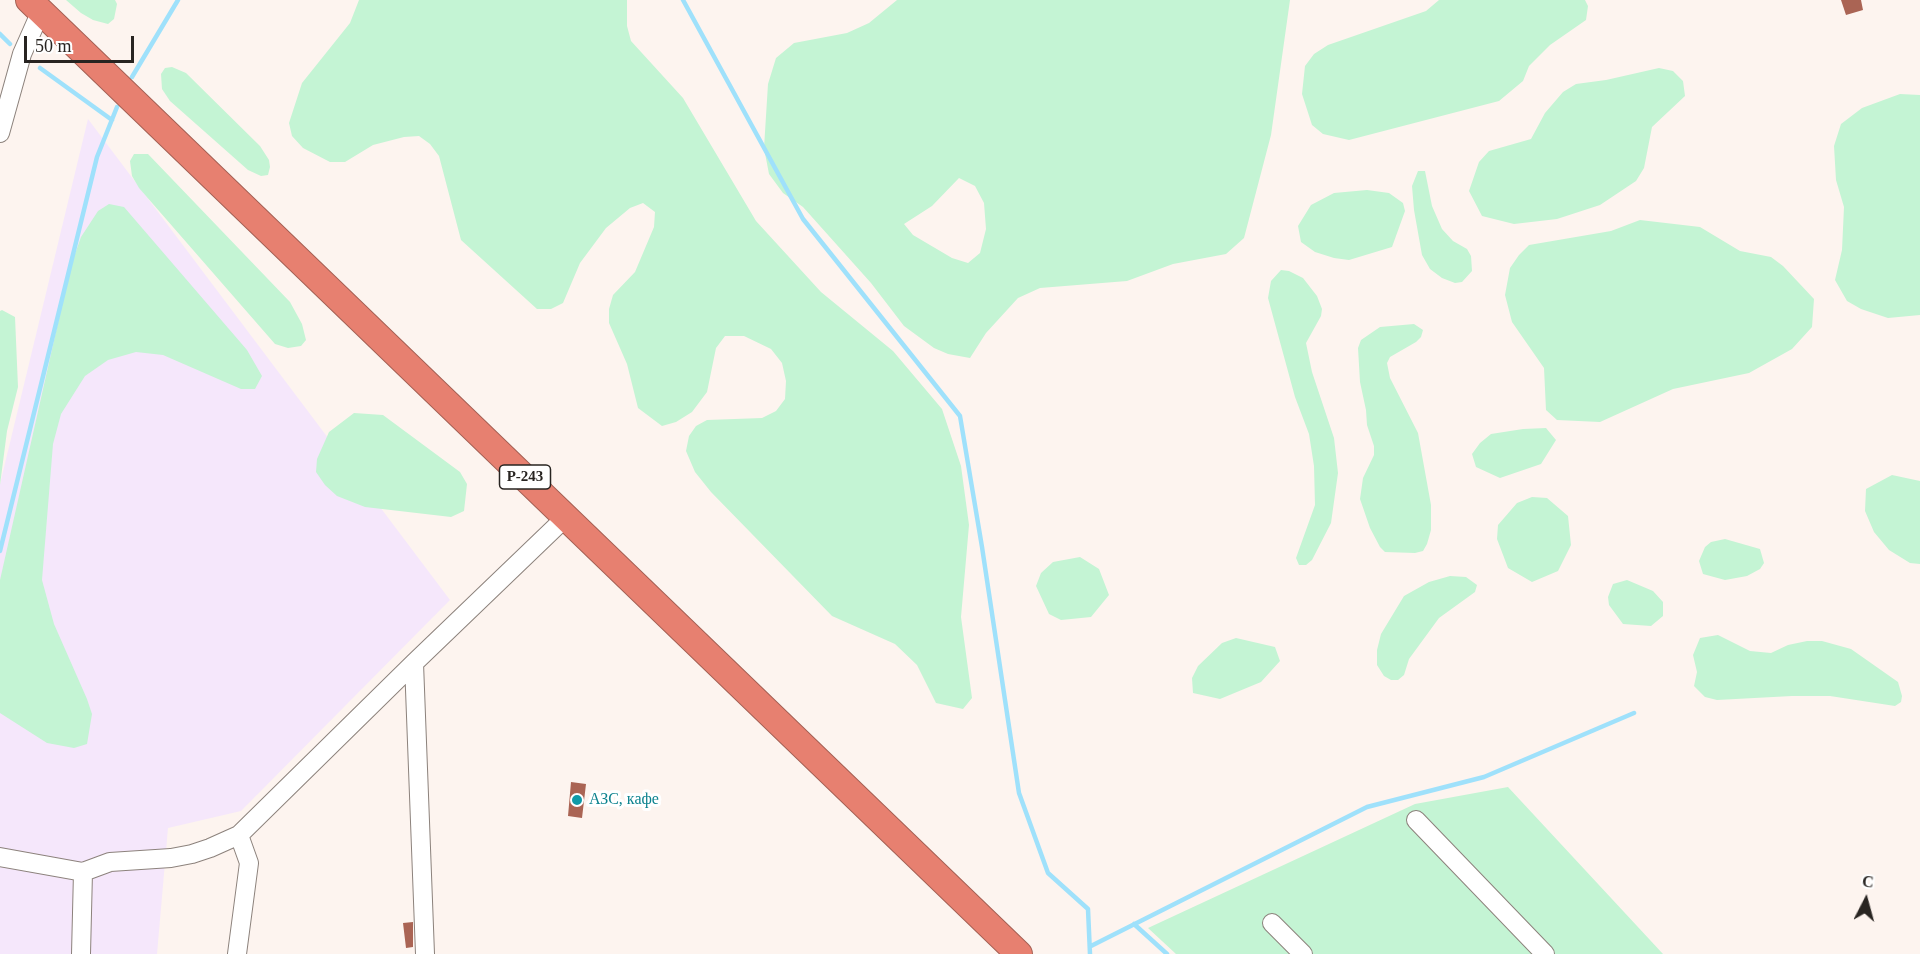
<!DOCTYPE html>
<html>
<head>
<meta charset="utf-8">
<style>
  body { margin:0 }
  #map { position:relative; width:1920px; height:954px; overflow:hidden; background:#fdf4ef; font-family:"Times New Roman",serif }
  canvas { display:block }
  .north { position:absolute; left:1836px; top:870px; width:60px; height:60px; -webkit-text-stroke:4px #fff; paint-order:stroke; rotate:6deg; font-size:16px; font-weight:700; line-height:24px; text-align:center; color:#282421 }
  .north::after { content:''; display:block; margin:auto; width:21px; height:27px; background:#282421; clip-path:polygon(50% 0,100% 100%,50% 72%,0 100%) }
  .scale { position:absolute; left:24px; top:36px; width:110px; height:27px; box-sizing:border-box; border:3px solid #282421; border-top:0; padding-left:8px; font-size:18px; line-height:21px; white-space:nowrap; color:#282421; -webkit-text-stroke:4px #fff; paint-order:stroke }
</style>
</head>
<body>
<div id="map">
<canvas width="1920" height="954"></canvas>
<div class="north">С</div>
<div class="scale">50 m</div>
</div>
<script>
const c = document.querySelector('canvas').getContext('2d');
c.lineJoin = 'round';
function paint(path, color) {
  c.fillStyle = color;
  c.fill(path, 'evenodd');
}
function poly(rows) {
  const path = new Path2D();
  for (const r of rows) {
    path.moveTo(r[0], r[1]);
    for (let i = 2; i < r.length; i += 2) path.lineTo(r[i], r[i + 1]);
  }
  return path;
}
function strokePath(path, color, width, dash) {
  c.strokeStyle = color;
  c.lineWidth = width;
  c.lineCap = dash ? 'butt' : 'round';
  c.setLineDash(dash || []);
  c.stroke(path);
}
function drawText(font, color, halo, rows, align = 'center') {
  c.font = font + ' "Times New Roman",serif';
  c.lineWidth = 6;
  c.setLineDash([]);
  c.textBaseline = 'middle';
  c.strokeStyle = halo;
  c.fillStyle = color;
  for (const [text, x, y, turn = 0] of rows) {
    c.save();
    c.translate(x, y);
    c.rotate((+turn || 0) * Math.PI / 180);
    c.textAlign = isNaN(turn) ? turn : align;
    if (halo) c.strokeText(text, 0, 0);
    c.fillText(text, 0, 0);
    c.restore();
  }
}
const industrial = poly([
  [88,119,450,600,241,811,168,828,157,954,0,954,0,484]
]);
const green = poly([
  [66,0,115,0,117,4,114,19,108,24,93,20,81,13],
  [359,0,627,0,627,26,631,41,683,98,756,221,821,292,893,351,942,409,961,466,969,525,961,617,972,698,963,709,936,703,917,665,895,644,832,616,711,492,695,472,686,451,689,436,696,426,707,420,762,418,776,411,785,399,786,381,782,363,771,349,744,336,725,336,716,348,707,392,692,412,676,422,662,426,638,408,627,364,609,323,609,309,613,295,635,272,654,227,655,212,643,203,630,208,606,228,580,263,563,303,551,309,537,309,461,240,439,156,430,144,419,136,404,137,373,145,345,162,330,162,303,148,292,136,289,123,302,83,350,23],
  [897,0,1290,0,1271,135,1244,238,1226,254,1173,264,1127,281,1040,288,1018,298,986,333,970,358,948,354,934,348,904,326,871,283,803,207,783,193,769,174,764,148,768,84,776,58,794,43,847,33,869,23],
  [959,178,975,186,984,203,986,229,980,253,968,263,952,258,913,235,904,224,932,206],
  [1439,0,1585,0,1588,6,1586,20,1550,45,1529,66,1523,81,1499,101,1349,140,1323,134,1312,125,1302,94,1305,66,1314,54,1328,45,1426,11],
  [172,67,186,73,260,146,269,160,270,167,268,175,261,176,248,170,170,101,162,89,161,74,165,68],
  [1659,68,1673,71,1683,81,1685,96,1652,127,1644,168,1636,181,1600,205,1557,219,1514,224,1482,216,1469,191,1479,162,1489,151,1531,139,1545,113,1563,92,1576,84,1606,80],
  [1900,94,1920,95,1920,315,1888,318,1861,309,1847,301,1835,280,1842,250,1844,207,1836,180,1834,146,1841,124,1862,108],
  [134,154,148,154,290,302,302,324,306,340,301,346,288,348,275,344,139,188,132,176,130,161],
  [1418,171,1425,171,1432,206,1442,229,1453,241,1467,249,1471,256,1472,271,1462,282,1455,283,1442,278,1430,269,1422,255,1414,210,1412,186],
  [1367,190,1389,193,1403,203,1405,211,1392,247,1349,260,1334,258,1315,252,1301,242,1298,226,1311,205,1334,193],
  [109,204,124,207,247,350,262,376,255,389,241,389,163,355,136,352,108,360,85,376,61,414,53,444,42,580,54,624,87,699,92,714,87,744,74,748,47,743,0,713,0,580,71,265,81,237,98,211],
  [1640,220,1700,227,1740,251,1771,257,1783,266,1814,299,1812,327,1792,349,1749,373,1673,389,1600,422,1557,420,1546,410,1544,368,1512,322,1505,295,1510,268,1519,255,1529,245,1611,231],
  [1281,270,1289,271,1303,278,1317,296,1322,309,1321,316,1306,343,1312,372,1334,438,1338,473,1331,523,1312,560,1306,565,1299,565,1296,558,1315,505,1314,466,1309,434,1295,397,1268,298,1271,281],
  [2,310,15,317,18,387,7,431,0,485,0,311],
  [1414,324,1423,330,1421,337,1416,342,1390,357,1387,363,1390,378,1418,433,1431,505,1431,530,1427,544,1423,551,1415,553,1385,552,1380,547,1370,528,1360,499,1363,478,1374,455,1374,446,1367,425,1366,410,1360,382,1358,348,1361,340,1380,327],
  [354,413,383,415,460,472,467,484,464,511,451,517,365,507,337,496,325,485,316,472,317,459,329,432],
  [1546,428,1556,440,1541,464,1500,478,1476,467,1472,454,1480,443,1491,434,1523,429],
  [1892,475,1920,481,1920,564,1910,563,1889,550,1874,532,1865,511,1866,489],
  [1532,497,1547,498,1568,516,1571,545,1558,571,1532,582,1508,568,1497,539,1498,525,1517,503],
  [1725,539,1760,549,1764,563,1760,569,1747,576,1725,580,1703,574,1699,561,1705,547,1711,542],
  [1080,557,1099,569,1109,595,1091,617,1061,620,1049,614,1036,586,1041,573,1053,562],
  [1450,576,1466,577,1477,585,1475,592,1439,618,1409,659,1404,675,1398,680,1391,680,1384,676,1377,665,1377,650,1381,634,1404,596,1429,582],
  [1627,580,1653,591,1663,602,1663,616,1651,626,1623,624,1609,605,1608,597,1613,584],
  [1718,635,1750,651,1771,653,1788,645,1807,641,1822,641,1851,649,1898,682,1902,696,1901,702,1895,706,1830,696,1792,696,1717,700,1705,697,1694,686,1697,672,1693,655,1700,638],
  [1236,638,1275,647,1280,661,1261,682,1220,699,1193,693,1192,678,1198,666,1222,643],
  [1508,787,1663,954,1176,954,1148,928,1415,804]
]);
const stream = poly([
  [683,0,803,219,960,416,982,547,1019,793,1048,873,1088,909,1090,954],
  [0,34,10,44],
  [40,68,112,120],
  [132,77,178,0],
  [0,551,97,157,117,107],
  [1134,924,1167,954],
  [1091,946,1367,807,1484,777,1634,713]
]);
const building = poly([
  [1841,0,1861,0,1863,10,1846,15],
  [571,782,586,784,582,818,568,816],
  [413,922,413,947,406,948,403,923]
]);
const minor = poly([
  [0,133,22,54,41,11],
  [414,663,425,954],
  [1416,820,1545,954],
  [0,857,83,872],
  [1272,923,1303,954],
  [81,954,83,872,110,862,171,858,192,854,210,848,239,835,414,663,566,517],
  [237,954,249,863,239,835]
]);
const highway = poly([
  [29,0,1019,954]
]);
const markers = [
  [577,800,6,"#0f9aa8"]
];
const shields = [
  [525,477,51]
];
const shieldNames = [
  ["Р-243",525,477]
];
const cultureNames = [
  ["АЗС, кафе",589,800]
];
paint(industrial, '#f5e7fb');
paint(green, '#c4f4d4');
strokePath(stream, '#9fe1fb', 4.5);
paint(building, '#aa6454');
strokePath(minor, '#8c827c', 20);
strokePath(highway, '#a46054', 28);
strokePath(minor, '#fff', 18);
strokePath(highway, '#e78070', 26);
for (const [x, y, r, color] of markers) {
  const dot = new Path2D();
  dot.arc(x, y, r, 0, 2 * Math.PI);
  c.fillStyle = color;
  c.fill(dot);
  strokePath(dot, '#fff', 2);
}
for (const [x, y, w] of shields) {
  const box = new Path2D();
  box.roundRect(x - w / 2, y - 12, w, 24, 4.5);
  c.fillStyle = '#fff';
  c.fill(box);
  strokePath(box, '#282421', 1.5);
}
drawText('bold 15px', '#282421', null, shieldNames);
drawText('16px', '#0d838f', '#fff', cultureNames, 'left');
</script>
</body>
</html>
